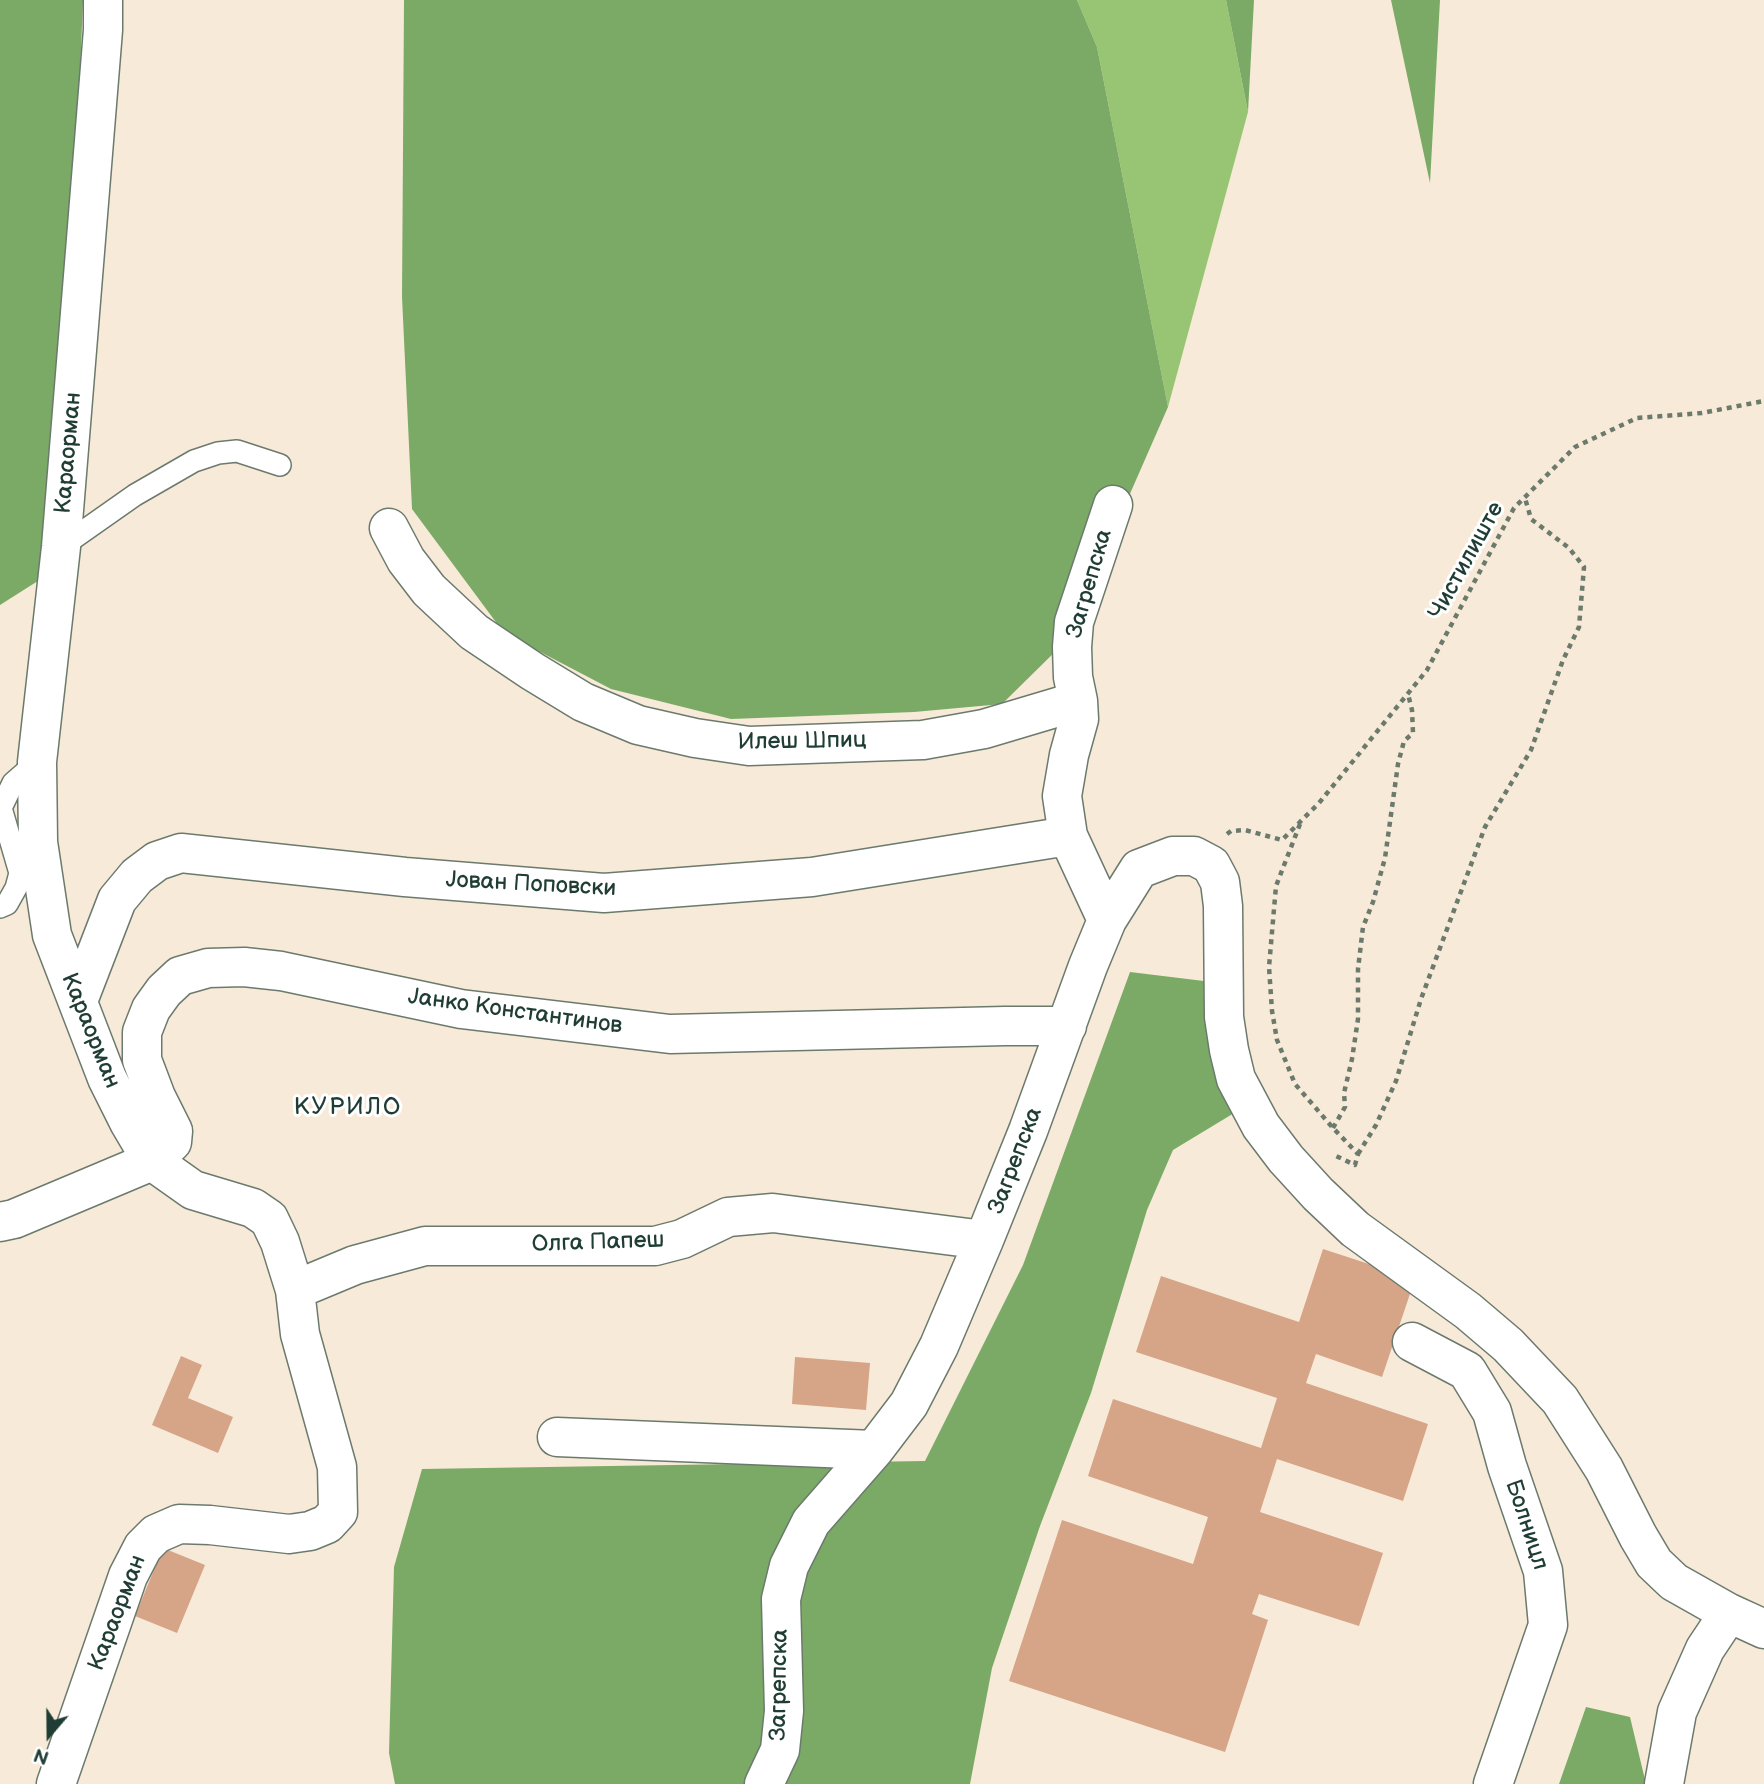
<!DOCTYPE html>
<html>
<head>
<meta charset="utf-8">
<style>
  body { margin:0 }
  #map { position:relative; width:1764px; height:1784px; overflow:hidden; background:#f8ead8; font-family:"Balsamiq Sans",sans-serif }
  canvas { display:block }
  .north { position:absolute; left:14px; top:1700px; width:70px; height:70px; -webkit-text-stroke:5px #fff; paint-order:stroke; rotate:200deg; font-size:19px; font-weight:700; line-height:28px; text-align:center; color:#1f3d34 }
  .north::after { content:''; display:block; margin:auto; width:24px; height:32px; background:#1f3d34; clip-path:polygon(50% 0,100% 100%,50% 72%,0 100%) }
</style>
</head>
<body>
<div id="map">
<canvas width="1764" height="1784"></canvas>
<div class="north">N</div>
</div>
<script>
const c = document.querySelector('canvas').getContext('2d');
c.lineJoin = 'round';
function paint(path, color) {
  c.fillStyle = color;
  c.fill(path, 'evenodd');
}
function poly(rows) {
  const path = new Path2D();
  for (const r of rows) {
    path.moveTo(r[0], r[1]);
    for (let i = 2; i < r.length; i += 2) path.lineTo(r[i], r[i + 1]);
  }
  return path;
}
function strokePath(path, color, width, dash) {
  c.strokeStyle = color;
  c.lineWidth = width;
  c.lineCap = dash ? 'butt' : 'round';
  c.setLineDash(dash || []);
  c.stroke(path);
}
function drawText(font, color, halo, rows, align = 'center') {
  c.font = font + ' "Balsamiq Sans",sans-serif';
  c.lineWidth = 6;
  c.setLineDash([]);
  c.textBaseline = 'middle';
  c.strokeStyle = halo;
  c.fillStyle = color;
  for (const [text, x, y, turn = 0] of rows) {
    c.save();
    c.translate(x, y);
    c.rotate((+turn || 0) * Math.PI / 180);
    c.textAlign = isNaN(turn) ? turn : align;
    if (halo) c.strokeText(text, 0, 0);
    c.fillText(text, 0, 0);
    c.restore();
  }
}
const green = poly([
  [1077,0,1226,0,1248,112,1168,407,1097,47]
]);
const forest = poly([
  [0,0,83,0,79,98,41,579,0,605],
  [404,0,1077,0,1097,47,1168,407,1065,642,1002,704,914,712,731,719,611,689,504,633,412,509,402,297],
  [1226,0,1254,0,1248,112],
  [1391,0,1440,0,1430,183],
  [1130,972,1212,982,1249,1104,1173,1150,1147,1210,1091,1393,1040,1526,992,1668,970,1784,395,1784,389,1753,394,1567,422,1469,925,1461,1023,1265],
  [1586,1707,1630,1717,1646,1784,1559,1784]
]);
const building = poly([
  [1323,1249,1415,1279,1382,1377,1316,1354,1306,1383,1428,1424,1403,1501,1277,1459,1260,1512,1383,1553,1359,1626,1259,1594,1252,1614,1268,1620,1225,1752,1009,1681,1062,1520,1193,1564,1208,1517,1088,1476,1113,1399,1261,1448,1277,1398,1136,1352,1161,1276,1299,1322],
  [181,1356,202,1365,188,1398,233,1417,218,1453,152,1425],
  [795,1357,870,1363,866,1410,792,1404],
  [163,1548,205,1565,177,1633,135,1616]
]);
const path = poly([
  [1300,824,1276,886,1269,967,1272,1011,1277,1040,1295,1084,1333,1128,1358,1154,1355,1165,1334,1155],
  [1227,834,1231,831,1245,830,1282,840,1319,803,1427,670,1514,508,1575,447,1637,418,1702,413,1764,401],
  [1333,1128,1345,1107,1344,1093,1352,1059,1358,1019,1358,969,1363,927,1373,902,1385,858,1398,764,1404,741,1413,733,1412,710,1408,694],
  [1358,1154,1376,1125,1396,1081,1421,999,1485,827,1531,750,1563,660,1579,627,1584,567,1569,548,1531,519,1525,498]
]);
const service = poly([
  [61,547,135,495,194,461,218,453,237,451,280,465],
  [0,907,7,904,16,888,20,873,1,808,13,783,37,762]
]);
const minor = poly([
  [389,528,406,560,429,590,474,632,532,671,583,702,638,725,695,738,749,746,923,740,984,729,1078,701],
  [1107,920,1139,869,1173,856,1194,856,1211,865,1220,882,1223,906,1224,1017,1229,1050,1236,1079,1261,1126,1286,1159,1318,1194,1355,1229,1468,1311,1508,1345,1560,1400,1604,1469,1638,1536,1654,1563,1674,1582,1729,1613],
  [78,1001,117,900,137,876,157,861,181,853,405,877,604,893,812,877,1068,836],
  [0,1222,14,1219,152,1161,172,1142,173,1131,156,1097,142,1060,142,1032,151,1009,164,991,180,976,208,968,244,967,281,971,461,1009,670,1034,1005,1026,1067,1026],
  [295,1290,355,1265,425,1246,655,1246,682,1239,728,1217,773,1213,984,1240],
  [1412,1342,1467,1371,1492,1412,1507,1466,1543,1571,1548,1625,1493,1784],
  [557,1437,874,1450],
  [56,1784,128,1576,143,1547,156,1534,179,1524,210,1525,289,1534,310,1531,327,1524,338,1512,337,1467,300,1334,295,1290,280,1242,269,1219,253,1208,193,1190,152,1161,129,1122,107,1078,52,935,38,842,37,762,61,547,103,30,103,0],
  [764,1784,780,1750,784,1711,781,1599,789,1566,811,1522,874,1450,909,1404,939,1346,984,1240,1028,1131,1088,966,1107,920,1068,836,1062,796,1069,755,1079,719,1078,701,1073,677,1072,647,1074,622,1113,505],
  [1664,1784,1677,1712,1705,1649,1729,1613,1764,1629]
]);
const streetNames = [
  ["Караорман",69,453,-85],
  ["Чистилиште",1467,561,-61],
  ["Загрепска",1090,584,-74],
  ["Илеш Шпиц",802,742,-1],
  ["Јован Поповски",531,885,3],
  ["Јанко Константинов",515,1012,8],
  ["Караорман",90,1031,68],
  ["Загрепска",1016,1161,-69],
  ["Олга Папеш",598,1243,-2],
  ["Болницл",1526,1525,72],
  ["Караорман",118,1613,-69],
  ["Загрепска",780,1685,-89]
];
const neighbourhoodNames = [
  ["КУРИЛО",348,1108]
];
paint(green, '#98c573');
paint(forest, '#7aaa65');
paint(building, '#d6a487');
strokePath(service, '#6b7a6d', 24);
strokePath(minor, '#6b7a6d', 41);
strokePath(path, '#6b7a6d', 4.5, [5, 5]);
strokePath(service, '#fff', 21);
strokePath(minor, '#fff', 38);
drawText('23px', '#1f3d34', '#fff', streetNames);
c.letterSpacing = '2px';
drawText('24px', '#1f3d34', '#fff', neighbourhoodNames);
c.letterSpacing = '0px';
</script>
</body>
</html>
